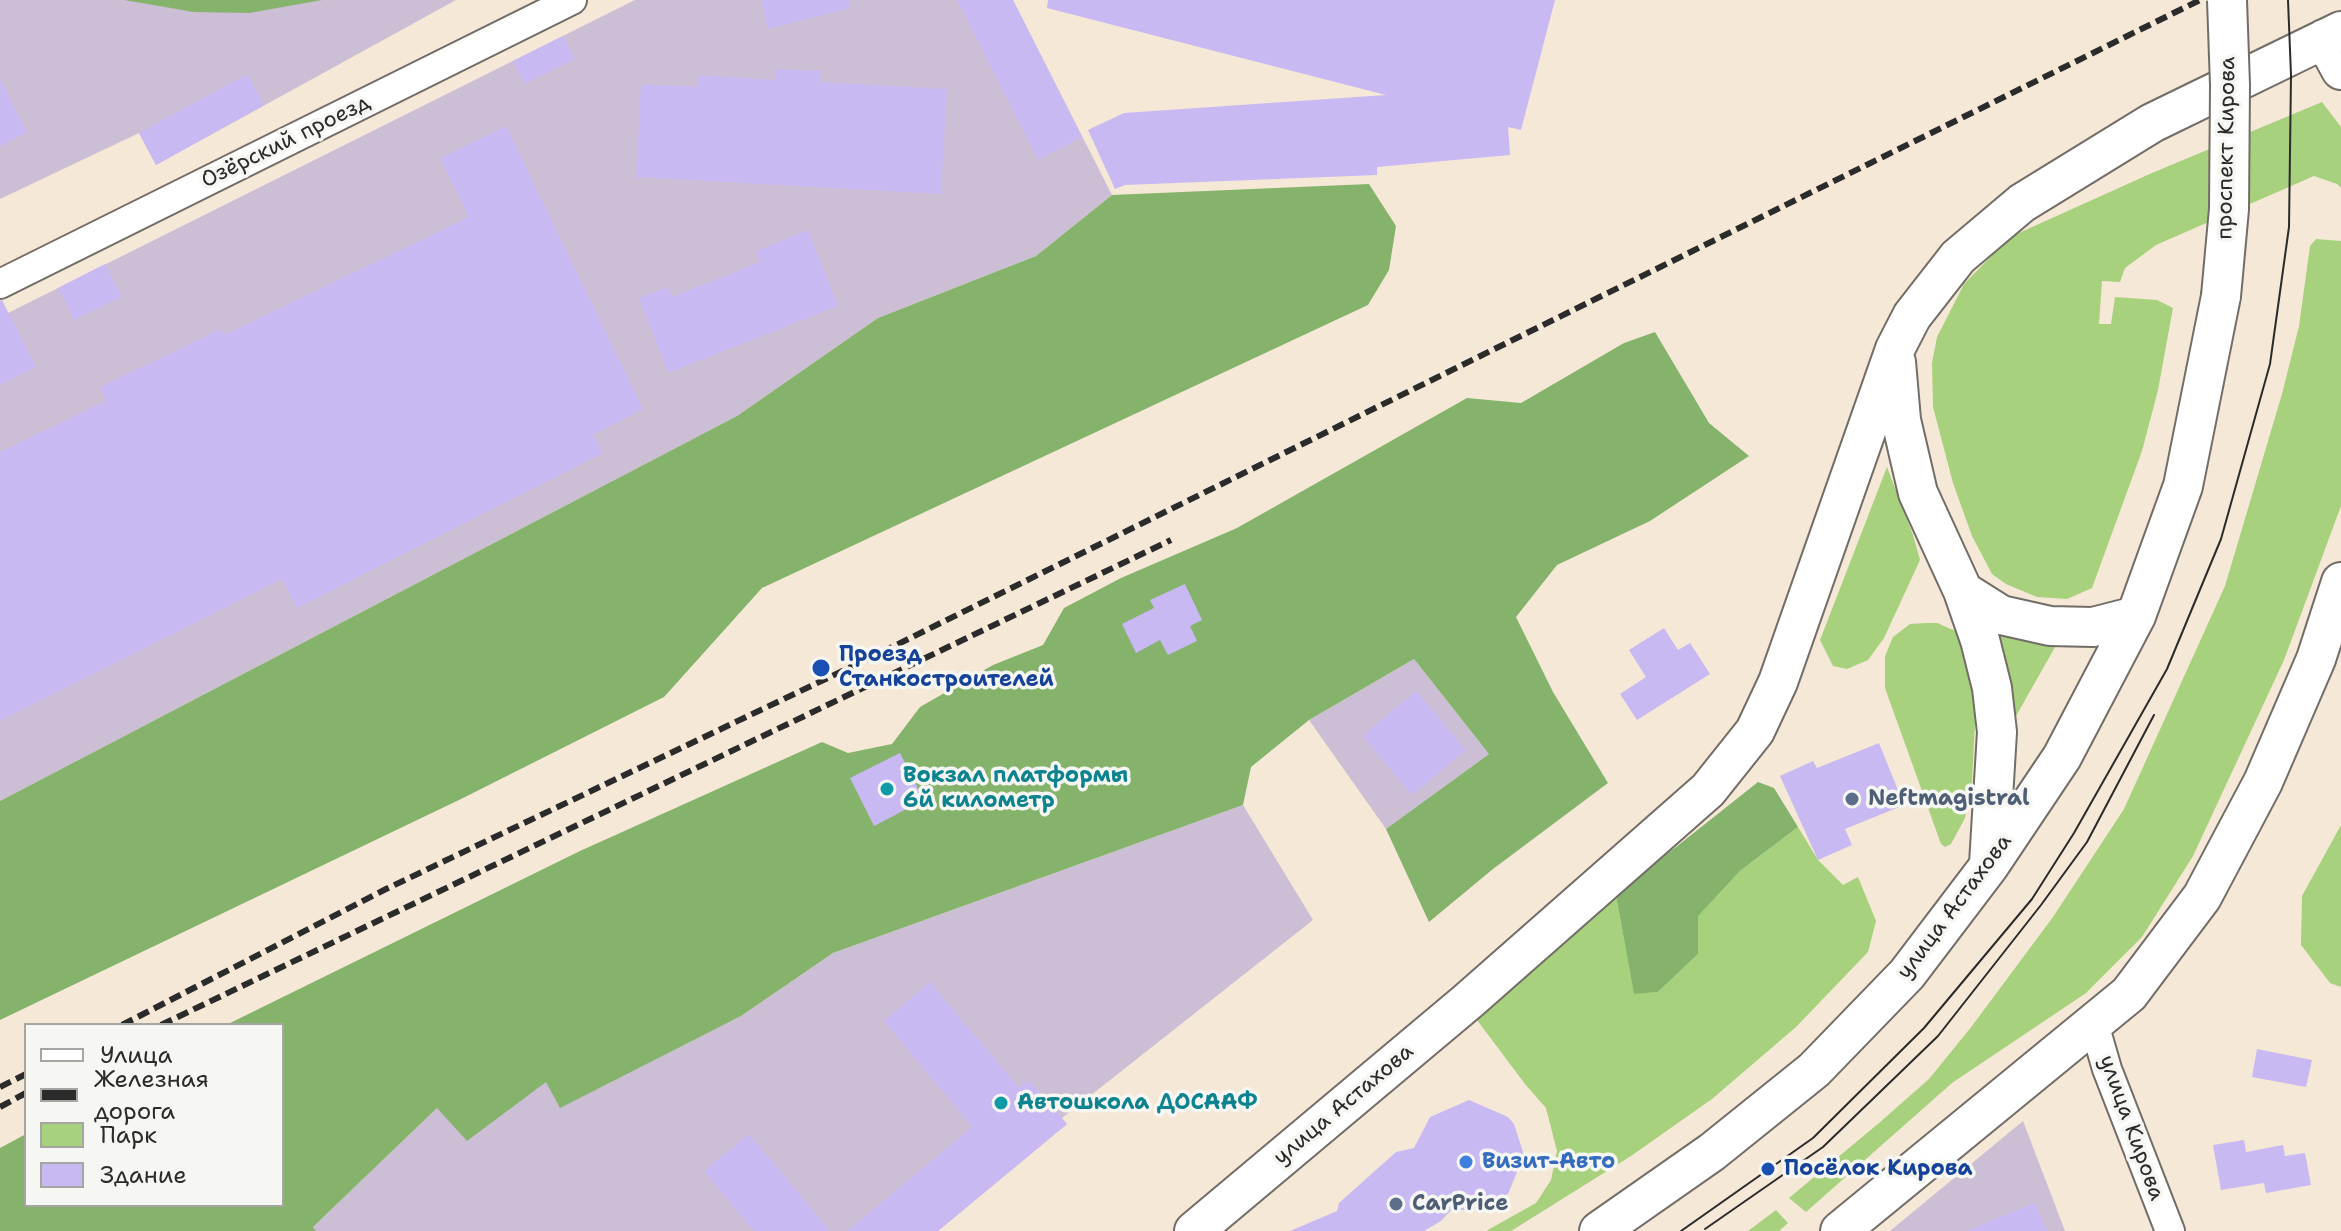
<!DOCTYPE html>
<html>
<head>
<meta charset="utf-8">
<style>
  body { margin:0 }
  #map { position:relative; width:2341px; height:1231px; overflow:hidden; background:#f5e8d7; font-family:"Shantell Sans",sans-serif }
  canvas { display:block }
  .legend { position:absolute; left:24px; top:1023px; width:260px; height:184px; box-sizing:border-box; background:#f6f6f2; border:2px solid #a5a5a2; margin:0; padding:10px 14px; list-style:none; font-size:24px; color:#2b2b2b }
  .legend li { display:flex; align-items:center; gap:16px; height:40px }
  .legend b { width:40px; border:2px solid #a5a5a2 }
</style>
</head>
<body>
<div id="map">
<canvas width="2341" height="1231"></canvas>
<ul class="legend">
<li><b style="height:10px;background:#fff"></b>Улица</li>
<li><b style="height:10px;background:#2b2b2b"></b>Железная дорога</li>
<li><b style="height:22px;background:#a7d17d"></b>Парк</li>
<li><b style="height:22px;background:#c8b9f3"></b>Здание</li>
</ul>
</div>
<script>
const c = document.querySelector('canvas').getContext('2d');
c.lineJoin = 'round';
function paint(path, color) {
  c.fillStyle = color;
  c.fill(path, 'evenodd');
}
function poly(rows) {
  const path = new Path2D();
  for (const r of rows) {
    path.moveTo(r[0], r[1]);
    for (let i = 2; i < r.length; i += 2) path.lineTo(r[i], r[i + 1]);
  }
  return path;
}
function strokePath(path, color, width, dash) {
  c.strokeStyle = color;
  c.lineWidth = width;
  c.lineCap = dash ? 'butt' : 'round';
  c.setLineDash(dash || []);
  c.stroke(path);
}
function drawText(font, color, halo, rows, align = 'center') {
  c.font = font + ' "Shantell Sans",sans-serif';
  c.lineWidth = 7;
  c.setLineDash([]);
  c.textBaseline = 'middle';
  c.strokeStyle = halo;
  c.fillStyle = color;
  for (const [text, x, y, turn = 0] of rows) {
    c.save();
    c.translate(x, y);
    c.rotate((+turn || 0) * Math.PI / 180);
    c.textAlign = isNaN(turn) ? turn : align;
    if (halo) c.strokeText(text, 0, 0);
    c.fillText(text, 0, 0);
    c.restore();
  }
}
const industrial = poly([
  [0,0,456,0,156,165,139,133,0,199],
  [635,0,1013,0,1112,195,1036,256,878,318,737,416,0,801,0,317],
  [1414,659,1489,754,1386,829,1309,720],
  [1243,805,1313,920,1062,1118,1067,1124,938,1231,316,1231,313,1227,437,1108,547,1081,560,1107,741,1016,833,953],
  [2023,1121,2065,1231,1890,1231]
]);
const green = poly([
  [2322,102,2341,127,2341,188,2337,184,2314,176,2156,245,2125,268,2120,282,2102,281,2099,324,2111,324,2115,297,2157,300,2173,308,2158,390,2142,451,2092,588,2067,599,2037,597,2006,584,1992,574,1972,536,1953,483,1933,407,1932,363,1937,337,1964,284,2010,237,2152,173],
  [2316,239,2341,241,2341,506,2284,660,2193,856,2142,937,2086,993,1952,1083,1806,1212,1789,1198,1879,1123,1929,1079,1972,1026,2053,917,2124,809,2225,586,2282,394,2299,326,2310,246],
  [1887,467,1913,535,1920,560,1884,638,1868,660,1847,669,1833,666,1820,640],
  [1926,623,1937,623,1958,632,1978,667,1972,782,1965,818,1951,844,1945,847,1941,844,1885,688,1885,656,1893,637,1910,624],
  [2000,633,2063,633,2007,732],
  [2341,825,2341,987,2330,983,2301,945,2302,896],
  [1798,827,1818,860,1843,885,1858,877,1876,921,1868,952,1796,1027,1712,1099,1631,1156,1511,1231,1486,1231,1536,1203,1551,1180,1557,1151,1546,1108,1525,1084,1477,1020,1493,993,1615,890,1634,993,1658,992,1698,954,1697,916,1740,871],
  [1776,1210,1788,1223,1779,1231,1748,1231]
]);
const forest = poly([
  [124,0,322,0,249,13,194,12],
  [1369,184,1396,226,1389,270,1368,305,762,588,664,697,461,799,0,1020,0,801,737,416,878,318,1036,256,1112,195],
  [1655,332,1709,423,1749,456,1650,521,1557,565,1516,617,1553,692,1608,783,1493,869,1429,922,1386,829,1489,754,1414,659,1309,720,1251,767,1243,805,833,953,741,1016,560,1108,546,1082,467,1141,437,1108,313,1227,316,1231,0,1231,0,1148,26,1134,26,1205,282,1205,282,1025,226,1025,580,851,822,742,848,753,892,744,920,707,993,665,1043,645,1064,608,1121,578,1237,528,1467,398,1521,403,1624,343],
  [1758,782,1774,788,1798,827,1740,871,1698,916,1698,954,1658,992,1634,994,1615,890,1676,847]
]);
const building = poly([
  [761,0,849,0,850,8,768,29],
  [957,0,1013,0,1082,137,1038,160],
  [1048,0,1555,0,1521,130,1508,127,1510,155,1377,167,1377,175,1125,185,1115,189,1088,130,1124,113,1386,95,1047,8],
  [563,36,575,59,525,84,513,61],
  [775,69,821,71,820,82,947,89,941,194,636,177,641,84,698,87,698,75,775,80],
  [247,74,264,105,156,165,139,133],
  [0,78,27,132,0,146],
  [506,126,643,409,593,435,603,453,297,608,282,579,0,721,0,452,106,401,100,387,221,329,224,335,469,217,440,158],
  [808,230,838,306,668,373,639,298,668,287,672,297,760,262,756,251],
  [105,264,122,297,74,320,58,288],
  [2,300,36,367,0,385,0,301],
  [1185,584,1202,620,1190,626,1197,641,1168,655,1160,640,1136,653,1122,624,1154,608,1150,600],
  [1664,628,1678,650,1690,643,1710,674,1637,720,1620,694,1646,677,1629,650],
  [1416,691,1466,750,1412,795,1362,736],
  [1879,743,1904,805,1845,829,1852,845,1818,860,1780,776,1813,761,1817,768],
  [900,753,924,800,874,826,850,778],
  [930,982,1019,1088,1029,1080,1067,1124,938,1231,847,1231,972,1127,884,1021],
  [2257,1049,2312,1060,2306,1087,2252,1077],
  [1469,1100,1508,1117,1514,1124,1524,1155,1508,1194,1469,1211,1453,1208,1441,1221,1424,1231,1290,1231,1337,1211,1339,1203,1396,1152,1414,1148,1430,1117],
  [749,1134,830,1231,754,1231,704,1171],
  [2244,1140,2246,1152,2283,1145,2285,1156,2305,1153,2311,1185,2266,1193,2264,1183,2221,1190,2213,1145],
  [2035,1203,2047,1231,1968,1231,1968,1230]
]);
const street = poly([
  [0,284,572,0],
  [2094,1024,2107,1069,2170,1231]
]);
const secondary = poly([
  [2324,39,2341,70],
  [1896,362,1901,420,1918,493,1963,591,1980,640,1992,688,1997,732,1989,864],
  [1963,591,2001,615,2050,626,2093,627,2136,616],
  [1194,1231,1467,1002,1708,790,1755,731,1778,682,1895,349,1912,316,1958,257,2022,203,2152,123,2341,31],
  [1599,1231,1712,1152,1814,1070,1907,974,1989,866,2062,757,2136,616,2183,486,2221,296],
  [1840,1231,2129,994,2202,897,2263,782,2316,659,2341,582]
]);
const tram = poly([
  [1705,1229,1823,1147,1938,1036,2041,905,2087,842,2154,715],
  [1681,1231,1813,1138,1924,1028,2032,899,2074,833,2167,669,2221,539,2270,364,2289,227,2291,75,2288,0]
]);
const rail = poly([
  [122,1025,386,889,880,653,2200,0],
  [161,1025,1171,540],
  [0,1087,26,1074],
  [0,1107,26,1093]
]);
const secondaryBridge = poly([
  [2221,296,2229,209,2230,85,2227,0]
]);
const markers = [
  [821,668,10,"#1a4fb4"],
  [887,789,8,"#0f9aa8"],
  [1852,799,8,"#5c6f8a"],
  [1001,1103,8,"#0f9aa8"],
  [1466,1162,8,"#3f7fe0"],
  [1768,1169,8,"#1a4fb4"],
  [1396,1204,8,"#5c6f8a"]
];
const streetNames = [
  ["Озёрский проезд",286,142,-26],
  ["проспект Кирова",2227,148,-89],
  ["улица Астахова",1955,907,-53],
  ["улица Астахова",1344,1105,-40],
  ["улица Кирова",2131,1128,70]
];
const transitNames = [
  ["Проезд",839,655],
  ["Станкостроителей",839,680],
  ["Посёлок Кирова",1784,1169]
];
const cultureNames = [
  ["Вокзал платформы",903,776],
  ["6й километр",903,801],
  ["Автошкола ДОСААФ",1017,1103]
];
const serviceNames = [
  ["Neftmagistral",1868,799],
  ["CarPrice",1412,1204]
];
const shopNames = [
  ["Визит-Авто",1482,1162]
];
paint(industrial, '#ccbed4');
paint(green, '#a7d17d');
paint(forest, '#85b36c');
paint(building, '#c8b9f3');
strokePath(street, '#726d67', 32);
strokePath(secondary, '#726d67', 42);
strokePath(street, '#fff', 28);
strokePath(secondary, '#fff', 38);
strokePath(tram, '#2b2b2b', 2);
strokePath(rail, '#2b2b2b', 6, [12, 6]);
strokePath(secondaryBridge, '#726d67', 42, []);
strokePath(secondaryBridge, '#fff', 38);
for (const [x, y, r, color] of markers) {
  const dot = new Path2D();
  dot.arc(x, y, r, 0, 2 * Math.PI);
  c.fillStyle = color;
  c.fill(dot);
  strokePath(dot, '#f6f6f2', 3);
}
drawText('22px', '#2b2b2b', '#f6f6f2', streetNames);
drawText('bold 22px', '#164399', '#f6f6f2', transitNames, 'left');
drawText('bold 22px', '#0d838f', '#f6f6f2', cultureNames, 'left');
drawText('bold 22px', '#4e5e75', '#f6f6f2', serviceNames, 'left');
drawText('bold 22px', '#366cbe', '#f6f6f2', shopNames, 'left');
</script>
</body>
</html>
